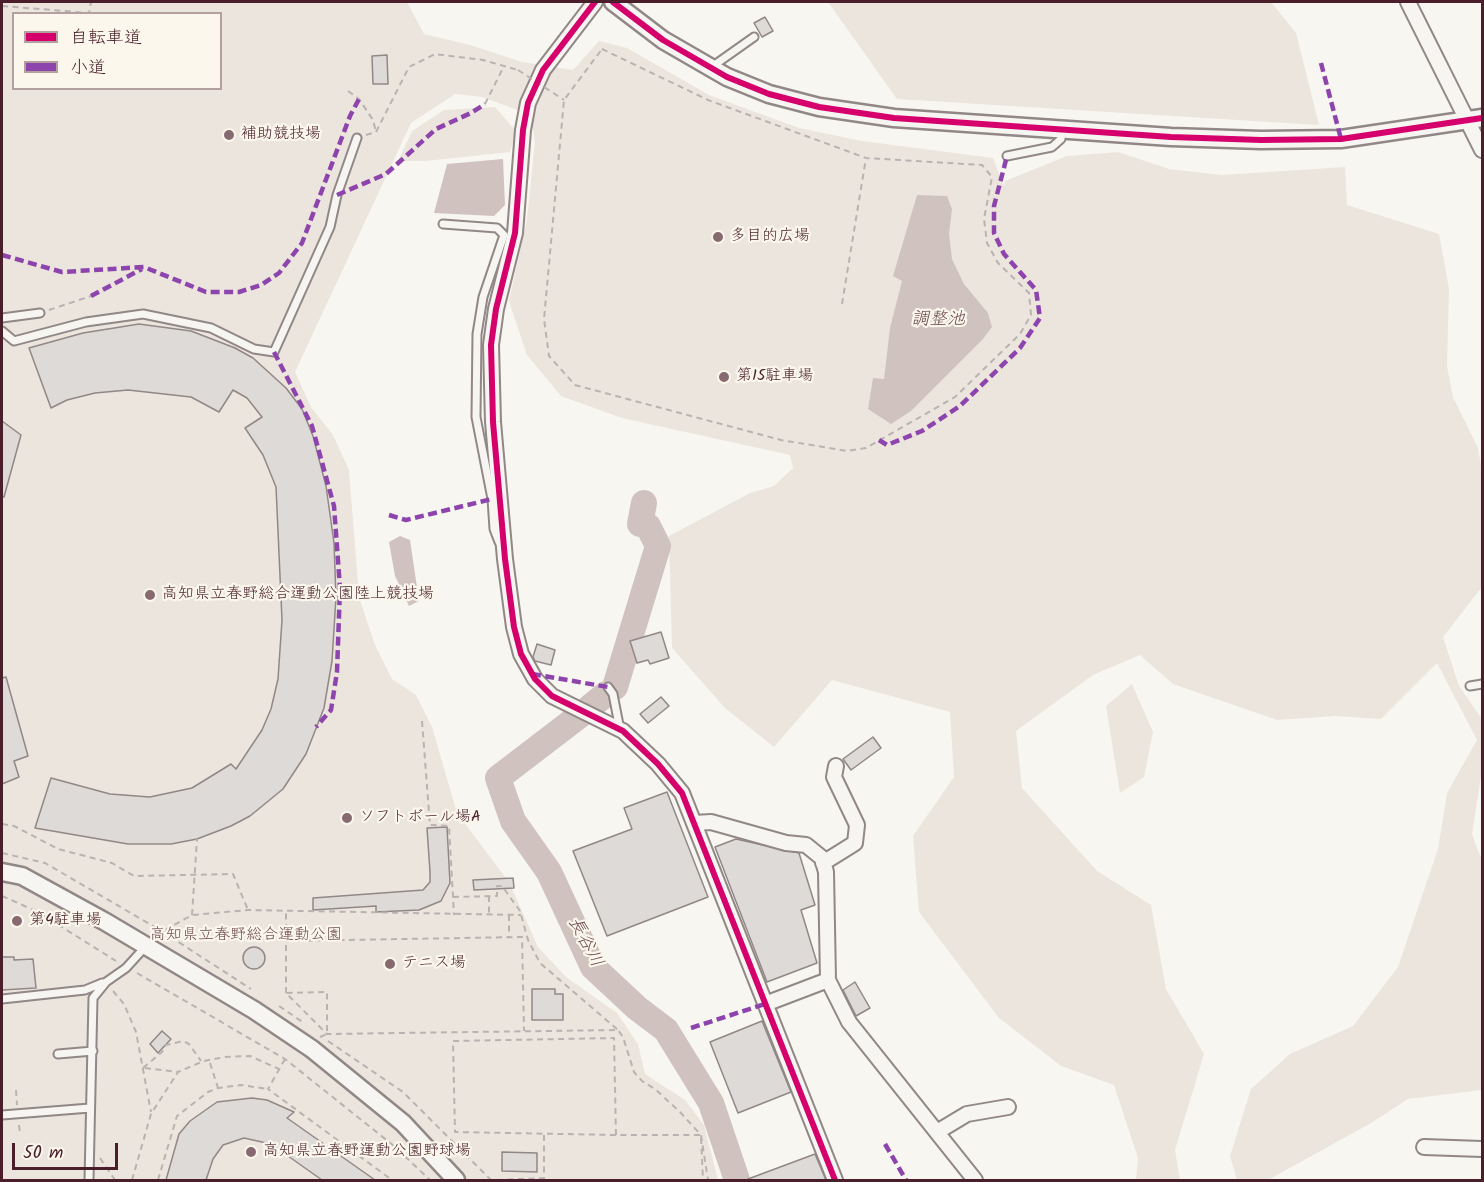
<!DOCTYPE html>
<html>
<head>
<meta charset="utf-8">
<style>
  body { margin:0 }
  #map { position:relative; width:1484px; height:1182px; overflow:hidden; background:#f8f6f0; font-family:Kalam,"Klee One",sans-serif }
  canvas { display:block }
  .frame { position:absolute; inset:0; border:3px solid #4a1f2b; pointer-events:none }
  .legend { position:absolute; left:12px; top:12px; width:210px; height:78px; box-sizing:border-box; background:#fbf7ec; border:2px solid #b4a19f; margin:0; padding:8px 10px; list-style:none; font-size:18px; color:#4a1f2b }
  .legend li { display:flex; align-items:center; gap:12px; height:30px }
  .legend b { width:30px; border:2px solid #b4a19f }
  .scale { position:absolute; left:12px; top:1143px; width:106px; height:27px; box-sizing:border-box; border:3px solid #4a1f2b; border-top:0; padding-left:8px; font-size:18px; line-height:21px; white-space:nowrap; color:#4a1f2b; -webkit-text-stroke:4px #fbf7ec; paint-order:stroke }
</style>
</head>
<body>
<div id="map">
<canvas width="1484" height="1182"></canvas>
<div class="frame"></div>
<ul class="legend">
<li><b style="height:8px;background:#d6006c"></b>自転車道</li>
<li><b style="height:8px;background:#8e44ad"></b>小道</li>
</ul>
<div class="scale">50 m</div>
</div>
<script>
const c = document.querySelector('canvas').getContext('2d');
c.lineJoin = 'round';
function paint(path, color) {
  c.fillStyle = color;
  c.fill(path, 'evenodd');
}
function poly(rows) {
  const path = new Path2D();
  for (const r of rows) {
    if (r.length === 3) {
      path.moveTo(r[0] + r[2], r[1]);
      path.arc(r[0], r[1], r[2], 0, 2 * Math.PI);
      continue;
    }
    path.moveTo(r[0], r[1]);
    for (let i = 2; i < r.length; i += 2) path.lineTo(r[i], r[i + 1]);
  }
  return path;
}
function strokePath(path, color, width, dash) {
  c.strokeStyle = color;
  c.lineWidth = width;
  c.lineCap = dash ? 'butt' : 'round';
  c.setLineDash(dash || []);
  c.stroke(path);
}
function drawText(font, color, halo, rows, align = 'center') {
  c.font = font + ' Kalam,"Klee One",sans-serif';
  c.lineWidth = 4.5;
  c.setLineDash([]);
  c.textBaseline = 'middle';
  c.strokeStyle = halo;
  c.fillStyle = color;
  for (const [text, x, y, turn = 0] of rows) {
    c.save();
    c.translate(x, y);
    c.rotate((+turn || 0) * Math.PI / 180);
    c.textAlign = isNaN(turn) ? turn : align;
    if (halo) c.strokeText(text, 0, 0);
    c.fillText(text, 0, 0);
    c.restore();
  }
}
const green = poly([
  [2,2,407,2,424,34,470,45,522,62,573,70,599,41,627,48,709,95,799,128,862,141,993,158,1004,186,1005,181,1067,156,1118,152,1169,169,1222,175,1345,167,1347,205,1439,234,1449,289,1447,366,1453,397,1478,448,1482,472,1482,587,1443,637,1459,686,1482,719,1482,770,1472,834,1480,856,1482,856,1482,1090,1408,1099,1371,1123,1268,1180,1237,1180,1230,1156,1251,1089,1290,1054,1353,1026,1398,967,1438,849,1447,793,1477,740,1437,663,1381,719,1335,716,1277,720,1173,684,1140,655,1093,675,1016,731,1022,788,1097,871,1151,905,1166,989,1204,1054,1175,1150,1180,1180,1136,1180,1138,1158,1114,1085,1061,1066,999,1018,919,912,913,836,954,777,950,712,832,680,774,747,725,708,672,648,669,536,750,493,774,486,793,468,790,455,622,418,561,396,527,355,509,301,527,219,535,142,531,115,482,97,455,94,411,123,295,372,311,407,333,435,349,470,359,597,375,645,392,679,416,695,432,727,457,813,509,882,538,947,566,977,617,1013,638,1044,645,1074,685,1100,704,1125,718,1180,2,1180],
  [14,14,220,14,220,88,14,88],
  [828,2,1271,2,1296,33,1319,125,897,99],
  [495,107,516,131,510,152,426,161,398,161,412,131,444,110],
  [1132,684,1153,732,1144,777,1120,793,1106,706]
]);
const water = poly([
  [503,159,505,205,494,216,434,213,447,164],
  [917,195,947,196,952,209,949,234,952,259,964,284,988,313,992,327,983,339,911,411,891,424,868,409,873,378,884,379,890,328,902,281,893,276],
  [400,536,410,540,419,601,409,606,395,576,389,542]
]);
const river = poly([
  [615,687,658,546,648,526,640,524,644,503],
  [590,707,606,694],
  [579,716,498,778,513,821,549,872,593,967,637,1008,666,1030,711,1103,737,1180]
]);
const building = poly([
  [765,17,773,31,762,37,754,23,765,17],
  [387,55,388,84,373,84,372,56,387,55],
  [139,324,191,331,235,348,253,358,286,388,302,409,313,436,326,486,334,543,336,597,332,661,324,708,306,754,283,789,250,816,231,826,197,839,171,844,128,844,35,828,51,778,110,794,150,797,192,788,231,764,236,769,262,730,271,709,278,679,282,620,276,487,263,455,245,428,262,417,247,398,233,390,219,412,191,397,128,390,95,393,67,400,51,408,29,348,83,333,139,324],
  [2,421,21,435,4,497,2,496,2,421],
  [661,632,669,658,650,664,648,660,637,663,630,641,661,632],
  [537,644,555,650,551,665,535,661,533,657,537,644],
  [6,677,28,756,14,761,19,777,2,784,2,678,6,677],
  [661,697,669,706,648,723,640,714,661,697],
  [873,737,881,748,851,770,843,759,873,737],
  [667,792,708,897,607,936,573,851,632,829,624,808,667,792],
  [447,827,450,883,441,901,419,910,376,912,376,906,313,910,313,898,423,890,430,882,430,872,427,828,447,827],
  [736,839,799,853,815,905,801,910,817,963,767,982,715,847,736,839],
  [513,878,514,888,474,890,473,880,513,878],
  [254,958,11],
  [2,957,14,957,14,960,33,959,36,988,2,990,2,957],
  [855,982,870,1008,856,1016,843,990,855,982],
  [532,989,555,989,555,994,563,994,563,1020,532,1020,532,989],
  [762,1021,791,1092,738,1113,710,1042,762,1021],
  [162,1031,171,1039,158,1053,150,1044,162,1031],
  [252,1098,267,1100,294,1112,287,1118,375,1180,322,1180,271,1144,244,1138,223,1145,213,1159,206,1180,166,1180,179,1134,190,1121,217,1102,252,1098],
  [502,1152,537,1153,537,1172,502,1171,502,1152],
  [815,1154,826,1180,748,1180,748,1179,815,1154]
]);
const path = poly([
  [2,6,89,13,91,2],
  [602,49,708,100,866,158,982,165,992,177,984,219,987,243,998,263,1029,293,1031,315,1020,334,955,397,866,448,847,451,781,440,575,385,549,356,544,319,564,100,602,49],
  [348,91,359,99,373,120,376,132],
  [485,104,504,66],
  [366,135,376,132,409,67,435,54,483,60,518,70],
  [842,304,866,158],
  [49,310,91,296],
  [422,721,430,825,449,826,454,915],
  [2,824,14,826,58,849,112,863,134,876,233,874,248,910],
  [2,853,45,863,160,930,251,989],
  [2,896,38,912,116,961],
  [489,896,489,914],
  [453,897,497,896,497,886,502,886,520,911,528,940,540,963,618,1030],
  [192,915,197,839],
  [509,915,509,937],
  [156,935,192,915,248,910,521,915],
  [286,941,522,937,524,1031],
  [137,973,285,1059,394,1146,430,1180],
  [113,991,124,1004,136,1032,151,1112],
  [286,993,286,913],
  [279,1006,304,1023],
  [320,1037,327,1034,327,992,286,993,327,1034,618,1030,623,1037,634,1072,642,1081,655,1089,680,1112,701,1135,708,1180],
  [328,1041,403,1092,491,1180],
  [285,1059,268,1089,392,1180],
  [210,1063,218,1088],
  [143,1068,162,1052,166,1045,183,1041,189,1044,201,1061],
  [145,1068,178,1072],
  [16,1090,17,1105],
  [19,1125,20,1134],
  [616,1135,614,1038,453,1041,455,1132,616,1135,701,1135],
  [701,1138,703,1180],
  [100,1158,115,1180],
  [132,1180,151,1114,178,1072,204,1061,225,1057,250,1056,279,1069],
  [158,1180,177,1116,208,1092,218,1088,241,1085,268,1089],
  [497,1180,544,1178,544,1133]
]);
const service = poly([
  [713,66,754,37],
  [1007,156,1052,147,1061,139,1061,130],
  [443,224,497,228,504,235,483,297,477,334,476,417,492,499,494,529,499,542],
  [2,318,40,313],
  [2,331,14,341,86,322,143,314,211,328,254,349,274,352,330,227,337,195,357,138],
  [1470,686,1482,684],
  [608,687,613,694,620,730],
  [2,999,85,990,102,983],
  [58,1054,93,1051],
  [2,1115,90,1108],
  [89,1180,93,998,106,982,126,968,146,946]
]);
const minor = poly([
  [595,2,543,70,528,103,523,130,515,233,496,309,491,345,493,422,505,559,514,627,521,654,535,679,552,696,623,731,658,764,682,793,835,1180],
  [1408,2,1482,150],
  [695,823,711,822,786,843,806,845,822,858,826,872,828,980,849,1022,975,1180],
  [823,863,855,843,857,825,834,777,836,766],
  [765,1004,828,980],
  [937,1132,967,1114,1008,1107],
  [1424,1147,1482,1149]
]);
const tertiary = poly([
  [613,2,663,40,727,77,769,94,819,107,894,118,1171,137,1261,140,1341,139,1482,118],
  [2,872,22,876,104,921,254,1010,312,1049,403,1123,456,1180]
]);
const pathBridge = poly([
  [518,70,564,100]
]);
const quiet = poly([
  [1321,63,1341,139],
  [337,195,386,174,436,129,471,113,485,104],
  [2,255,62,272,144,267,206,292,239,292,261,285,279,273,302,243,350,116,359,99],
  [91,296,142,269],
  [274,352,312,426,334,506,340,588,337,672,331,710,316,727],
  [879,440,887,445,922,431,960,406,1020,348,1040,318,1036,290,1004,254,994,233,994,206,1007,156],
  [389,515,406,520,492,499],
  [532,674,608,687],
  [691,1028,765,1004],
  [885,1144,906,1180]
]);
const cycleway = poly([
  [595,2,543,70,528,103,523,130,515,233,496,309,491,345,493,422,505,559,514,627,521,654,535,679,552,696,623,731,658,764,682,793,835,1180],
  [613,2,663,40,727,77,769,94,819,107,894,118,1171,137,1261,140,1341,139,1482,118]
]);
const markers = [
  [229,135,6,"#876a70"],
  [718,237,6,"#876a70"],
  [724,377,6,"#876a70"],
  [150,595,6,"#876a70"],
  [347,818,6,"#876a70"],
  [17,921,6,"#876a70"],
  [390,964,6,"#876a70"],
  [251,1152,6,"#876a70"]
];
const poiNames = [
  ["補助競技場",241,135],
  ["多目的広場",730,237],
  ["第15駐車場",736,377],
  ["高知県立春野総合運動公園陸上競技場",162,595],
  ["ソフトボール場A",359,818],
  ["第4駐車場",29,921],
  ["テニス場",402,964],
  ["高知県立春野運動公園野球場",263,1152]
];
const parkNames = [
  ["高知県立春野総合運動公園",246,936]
];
const waterNames = [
  ["調整池",938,321],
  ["長谷川",584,943,62]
];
paint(green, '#ece5de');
paint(water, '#d0c3bf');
strokePath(river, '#d0c3bf', 26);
paint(building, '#dedad7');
strokePath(building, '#918787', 1.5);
strokePath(service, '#918787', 11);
strokePath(minor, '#918787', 18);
strokePath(tertiary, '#918787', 21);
strokePath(path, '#b8b3b1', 2, [6, 4.5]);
strokePath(service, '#f6f5f1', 7);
strokePath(minor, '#f6f5f1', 14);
strokePath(tertiary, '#f6f5f1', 16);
strokePath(pathBridge, '#b8b3b1', 2, [6, 4.5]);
strokePath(quiet, '#8e44ad', 4.5, [9, 4.5]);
strokePath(cycleway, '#d6006c', 6);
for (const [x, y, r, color] of markers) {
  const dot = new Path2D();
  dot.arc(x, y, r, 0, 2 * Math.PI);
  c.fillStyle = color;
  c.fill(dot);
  strokePath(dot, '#fbf7ec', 2);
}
drawText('16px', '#4a1f2b', '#fbf7ec', poiNames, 'left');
drawText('16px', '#704d54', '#fbf7ec', parkNames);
drawText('italic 18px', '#6d4a51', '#fbf7ec', waterNames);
</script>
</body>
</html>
